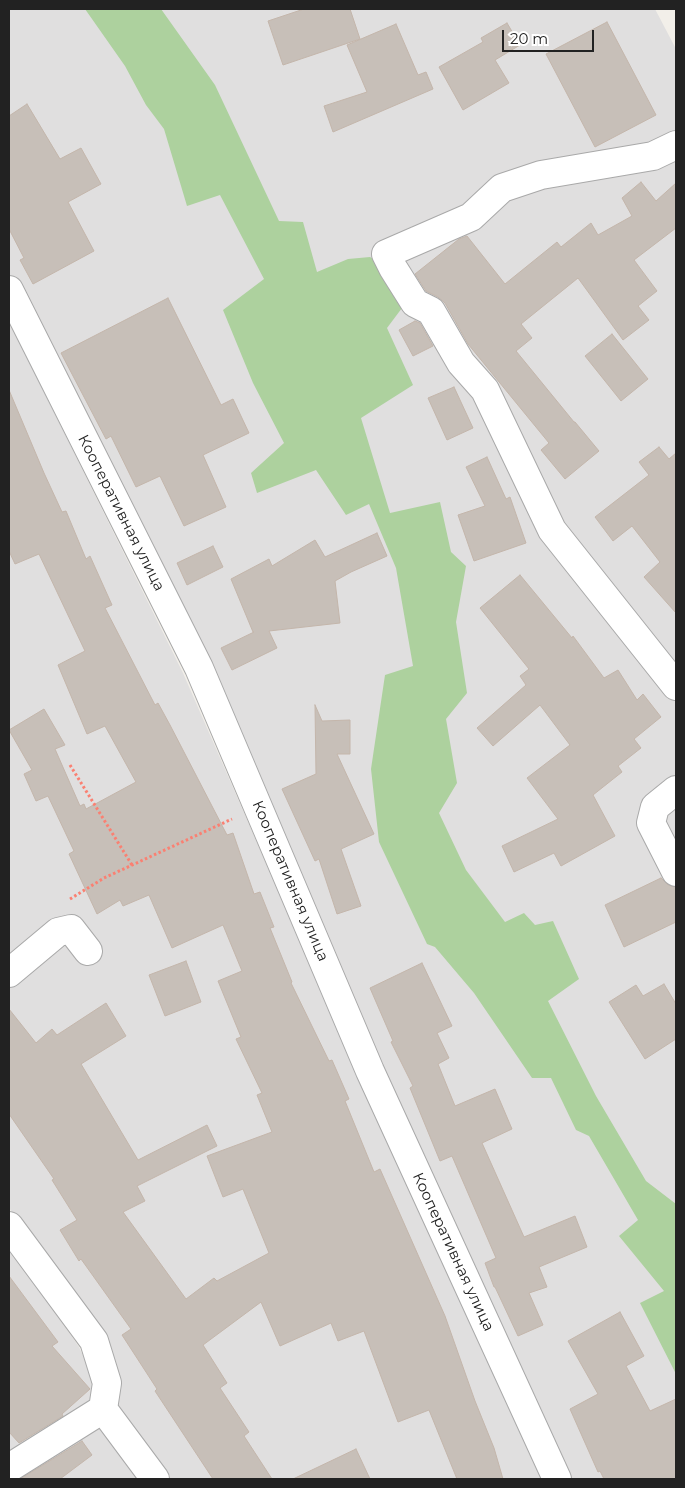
<!DOCTYPE html>
<html>
<head>
<meta charset="utf-8">
<style>
  body { margin:0 }
  #map { position:relative; width:685px; height:1488px; overflow:hidden; background:#f2efe9; font-family:Montserrat,sans-serif }
  canvas { display:block }
  .frame { position:absolute; inset:0; border:10px solid #222; pointer-events:none }
  .scale { position:absolute; left:502px; top:30px; width:92px; height:22px; box-sizing:border-box; border:2px solid #222; border-top:0; padding-left:6px; font-size:15px; line-height:18px; white-space:nowrap; color:#222; -webkit-text-stroke:4px #fff; paint-order:stroke }
</style>
</head>
<body>
<div id="map">
<canvas width="685" height="1488"></canvas>
<div class="frame"></div>
<div class="scale">20 m</div>
</div>
<script>
const c = document.querySelector('canvas').getContext('2d');
c.lineJoin = 'round';
function paint(path, color) {
  c.fillStyle = color;
  c.fill(path, 'evenodd');
}
function poly(rows) {
  const path = new Path2D();
  for (const r of rows) {
    path.moveTo(r[0], r[1]);
    for (let i = 2; i < r.length; i += 2) path.lineTo(r[i], r[i + 1]);
  }
  return path;
}
function strokePath(path, color, width, dash) {
  c.strokeStyle = color;
  c.lineWidth = width;
  c.lineCap = dash ? 'butt' : 'round';
  c.setLineDash(dash || []);
  c.stroke(path);
}
function drawText(font, color, halo, rows, align = 'center') {
  c.font = font + ' Montserrat,sans-serif';
  c.lineWidth = 5;
  c.setLineDash([]);
  c.textBaseline = 'middle';
  c.strokeStyle = halo;
  c.fillStyle = color;
  for (const [text, x, y, turn = 0] of rows) {
    c.save();
    c.translate(x, y);
    c.rotate((+turn || 0) * Math.PI / 180);
    c.textAlign = isNaN(turn) ? turn : align;
    if (halo) c.strokeText(text, 0, 0);
    c.fillText(text, 0, 0);
    c.restore();
  }
}
const residential = poly([
  [9,9,655,9,676,49,676,1479,568,1479,20,295,9,274],
  [9,321,183,673,359,1076,547,1479,164,1479,118,1410,114,1383,102,1337,9,1208],
  [9,1246,79,1347,96,1383,96,1397,9,1464],
  [103,1421,147,1479,9,1479]
]);
const forest = poly([
  [85,9,161,9,215,85,279,221,303,222,317,272,348,259,370,257,385,266,408,300,387,328,413,385,361,418,390,513,440,502,451,552,466,566,456,622,467,693,446,719,457,783,439,813,466,870,505,922,524,913,535,925,553,921,579,979,548,1001,596,1096,646,1181,676,1204,676,1374,640,1303,664,1291,619,1236,638,1220,589,1136,576,1130,551,1078,532,1078,474,993,435,947,427,944,379,842,371,769,385,675,413,666,396,568,369,504,346,515,316,470,257,493,251,473,284,443,253,383,223,310,264,279,220,195,187,206,164,129,146,105,125,66]
]);
const building = poly([
  [304,9,350,9,360,39,283,65,268,21,304,9],
  [607,22,656,115,595,147,546,54,607,22],
  [507,23,520,45,495,60,509,83,463,110,439,67,483,42,481,38,507,23],
  [396,24,418,75,426,72,433,89,333,132,324,106,367,92,347,45,396,24],
  [27,104,60,159,81,148,101,184,68,202,94,251,33,284,20,260,24,258,9,229,9,116,27,104],
  [641,182,656,201,676,183,676,228,634,260,657,291,638,306,649,320,623,340,578,278,521,324,532,338,516,351,574,422,575,422,599,451,565,479,541,450,549,443,468,344,445,303,438,297,426,291,415,274,459,239,467,236,505,284,557,242,561,247,591,223,598,235,632,216,622,198,641,182],
  [168,298,221,405,233,399,249,433,203,455,226,507,184,526,160,476,136,487,111,436,106,439,61,353,168,298],
  [415,321,420,323,433,346,413,356,399,330,415,321],
  [612,334,648,379,621,401,585,356,612,334],
  [454,387,473,428,447,440,428,398,454,387],
  [9,390,44,473,62,512,66,511,86,559,90,556,112,605,105,608,155,705,158,703,170,725,227,835,233,833,254,894,260,892,274,927,270,928,292,982,291,983,329,1061,332,1060,349,1099,345,1101,374,1172,380,1169,445,1316,475,1401,494,1448,503,1479,457,1479,429,1410,398,1422,364,1331,338,1341,331,1323,280,1346,261,1302,203,1345,227,1383,220,1388,249,1432,244,1436,272,1479,213,1479,155,1391,157,1389,122,1335,131,1329,81,1259,79,1261,60,1230,77,1220,52,1180,54,1179,9,1114,9,1009,36,1043,52,1029,57,1035,106,1003,126,1036,81,1064,138,1160,207,1125,217,1146,137,1186,145,1201,123,1212,186,1299,214,1278,217,1281,269,1253,243,1189,223,1197,207,1156,272,1132,257,1095,262,1093,236,1039,241,1037,218,981,242,971,223,925,172,948,149,895,123,906,120,900,97,914,69,854,74,851,48,796,36,801,24,774,32,770,9,730,44,709,65,745,55,749,80,806,84,804,86,809,136,782,105,726,87,734,58,665,85,651,39,554,15,564,9,551,9,390],
  [659,447,669,459,676,453,676,613,644,577,660,562,632,526,613,541,595,517,649,475,639,462,659,447],
  [487,457,506,499,510,497,526,543,474,561,458,515,485,506,466,467,487,457],
  [377,533,387,556,351,572,335,581,340,623,269,631,277,648,232,670,221,648,254,632,253,632,231,579,269,559,272,566,315,540,325,557,377,533],
  [213,546,223,567,187,585,177,563,213,546],
  [520,575,572,638,573,636,604,678,618,670,637,700,643,694,661,717,634,739,641,748,618,766,622,772,593,795,615,836,561,866,554,853,514,872,502,846,558,819,527,778,570,745,540,705,493,746,477,728,526,685,520,676,529,669,480,608,520,575],
  [315,705,322,721,350,720,350,754,337,754,374,834,341,849,361,906,337,914,319,859,315,861,282,789,316,774,315,705],
  [661,878,668,885,676,887,676,922,624,947,605,905,661,878],
  [186,961,201,1002,165,1016,149,975,186,961],
  [422,963,452,1026,437,1033,449,1058,438,1064,455,1106,495,1089,512,1129,482,1143,524,1237,575,1216,587,1247,539,1267,547,1287,529,1293,543,1325,518,1336,495,1287,494,1287,485,1263,496,1258,452,1156,440,1161,410,1088,413,1086,391,1042,393,1041,370,988,422,963],
  [664,984,676,1004,676,1039,645,1059,609,1002,636,985,643,996,664,984],
  [9,1276,58,1342,52,1346,90,1389,62,1414,63,1416,19,1443,9,1432,9,1276],
  [620,1312,644,1356,626,1366,650,1411,676,1399,676,1479,604,1479,600,1471,598,1472,570,1409,598,1394,568,1341,620,1312],
  [82,1441,92,1455,60,1479,20,1479,82,1441],
  [356,1449,370,1479,293,1479,356,1449]
]);
const path = poly([
  [70,765,132,865],
  [70,899,104,878,232,819]
]);
const minor = poly([
  [676,145,653,156,541,175,502,188,471,217,386,254,393,268,415,303,431,311,461,363,485,390,552,530,676,686],
  [9,290,199,668,370,1071,557,1479],
  [676,790,655,807,651,823,676,872],
  [9,973,58,932,71,929,88,951],
  [9,1226,94,1341,107,1383,103,1409,155,1479],
  [9,1468,103,1409]
]);
const streetNames = [
  ["Кооперативная улица",121,513,63],
  ["Кооперативная улица",290,881,67],
  ["Кооперативная улица",453,1252,65]
];
paint(residential, '#e0dfdf');
paint(forest, '#add19e');
paint(building, '#c7bfb8');
strokePath(building, '#c4b6ab', 1);
strokePath(minor, '#a9a9a9', 30);
strokePath(path, '#fa8072', 3, [2.5, 2.5]);
strokePath(minor, '#fff', 28);
drawText('15px', '#222', '#fff', streetNames);
</script>
</body>
</html>
